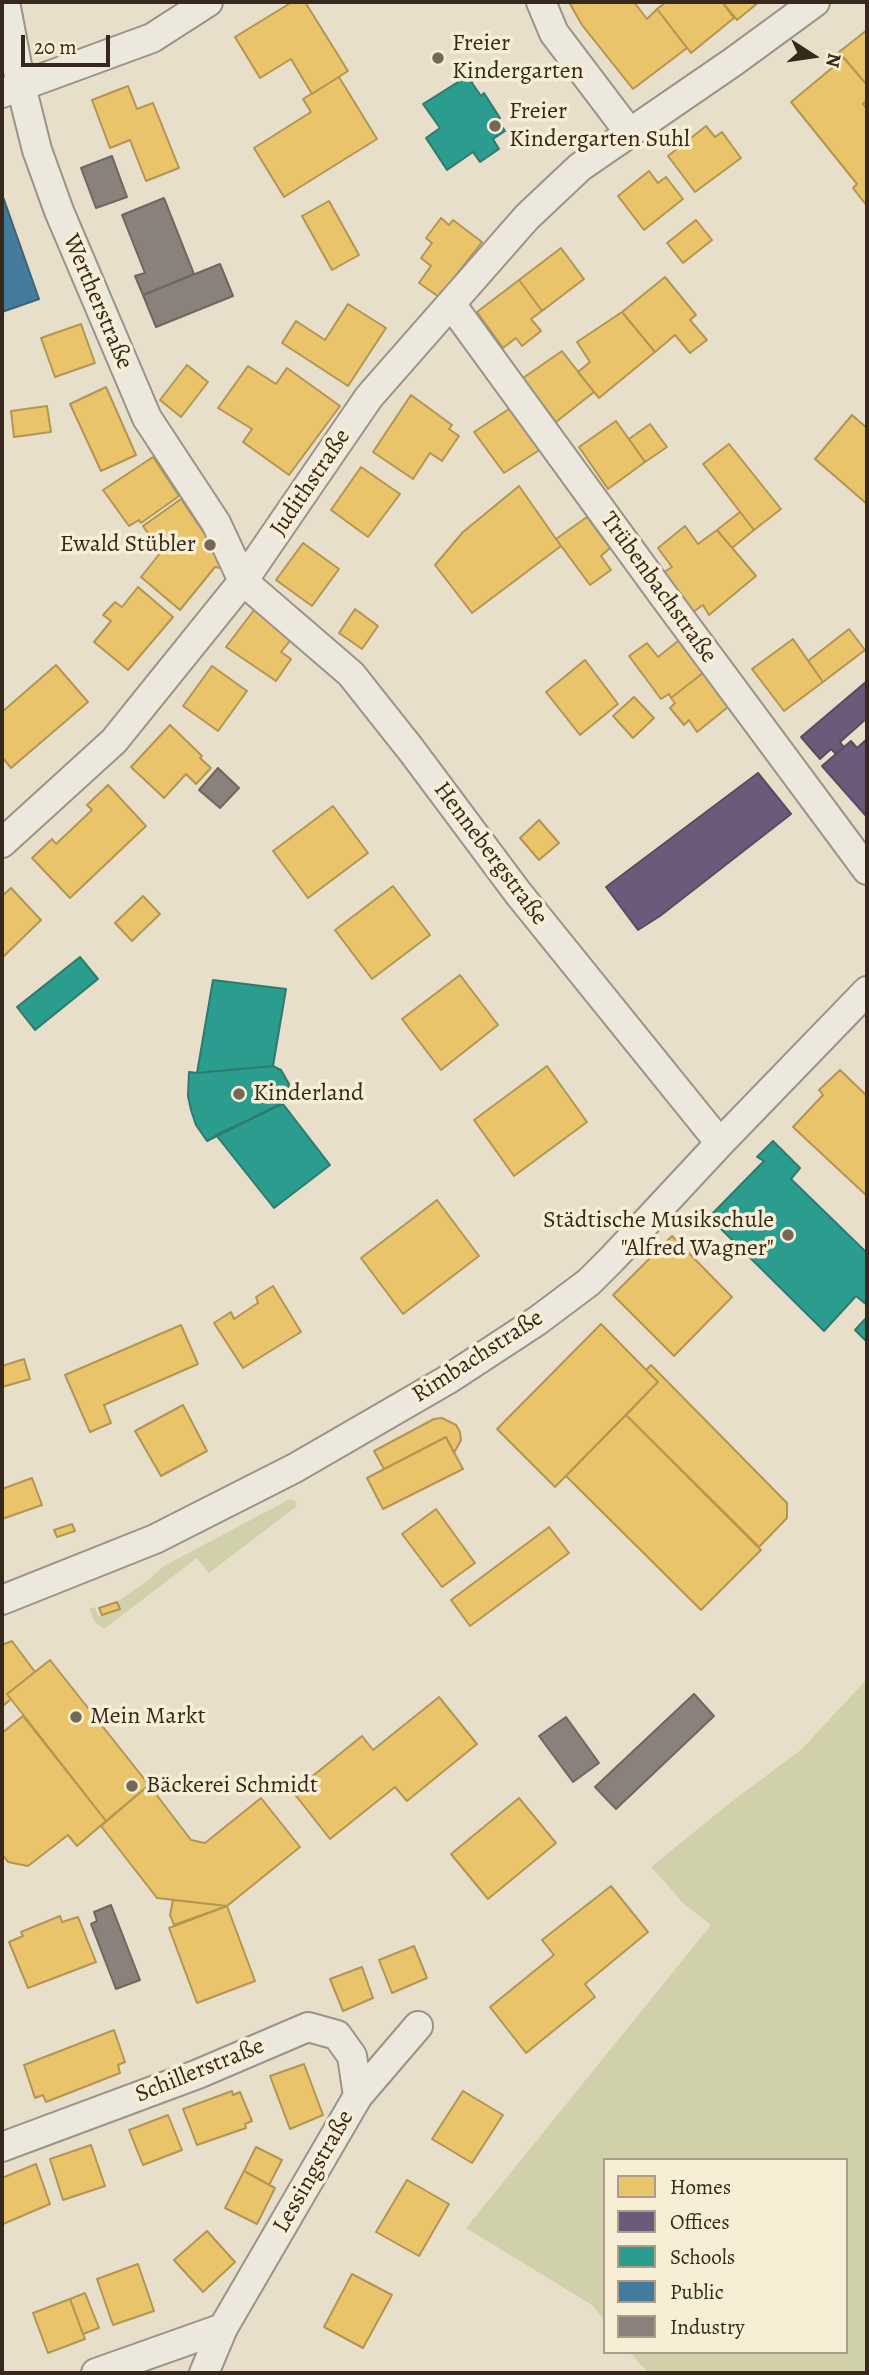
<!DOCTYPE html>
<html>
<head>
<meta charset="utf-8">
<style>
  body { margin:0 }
  #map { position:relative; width:869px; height:2375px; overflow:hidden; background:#e8dfcb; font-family:Alegreya,serif }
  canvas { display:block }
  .frame { position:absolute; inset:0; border:4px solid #36281c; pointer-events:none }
  .legend { position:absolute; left:603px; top:2158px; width:245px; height:196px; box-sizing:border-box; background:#f8edd5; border:2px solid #aa9e8b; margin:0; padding:9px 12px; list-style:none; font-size:21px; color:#36281c }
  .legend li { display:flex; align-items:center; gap:14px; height:35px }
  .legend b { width:35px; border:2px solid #aa9e8b }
  .north { position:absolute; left:778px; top:21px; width:70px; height:70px; -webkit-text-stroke:5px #f8edd5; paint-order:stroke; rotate:102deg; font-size:19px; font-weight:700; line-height:28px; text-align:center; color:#36281c }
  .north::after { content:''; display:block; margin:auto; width:24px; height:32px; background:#36281c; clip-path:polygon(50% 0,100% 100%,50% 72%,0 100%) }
  .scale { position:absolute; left:21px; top:35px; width:89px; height:32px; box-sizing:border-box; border:4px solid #36281c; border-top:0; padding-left:9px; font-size:21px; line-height:24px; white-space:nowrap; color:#36281c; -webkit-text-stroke:5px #f8edd5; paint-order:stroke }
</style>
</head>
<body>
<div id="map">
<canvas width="869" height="2375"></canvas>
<div class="frame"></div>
<ul class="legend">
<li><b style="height:19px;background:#e9c46a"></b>Homes</li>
<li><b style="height:19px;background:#6d597a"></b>Offices</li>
<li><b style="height:19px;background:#2a9d8f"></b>Schools</li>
<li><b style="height:19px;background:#457b9d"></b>Public</li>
<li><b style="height:19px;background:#8a817c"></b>Industry</li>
</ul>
<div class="north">N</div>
<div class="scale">20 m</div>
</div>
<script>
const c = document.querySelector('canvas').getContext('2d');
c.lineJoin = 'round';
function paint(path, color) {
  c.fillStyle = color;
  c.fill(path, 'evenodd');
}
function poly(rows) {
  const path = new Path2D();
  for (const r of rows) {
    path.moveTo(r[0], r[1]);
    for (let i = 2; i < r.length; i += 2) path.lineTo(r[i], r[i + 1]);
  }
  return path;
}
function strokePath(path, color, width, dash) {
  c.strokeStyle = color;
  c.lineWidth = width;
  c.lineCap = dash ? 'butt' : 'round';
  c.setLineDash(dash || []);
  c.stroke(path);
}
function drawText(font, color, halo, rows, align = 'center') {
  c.font = font + ' Alegreya,serif';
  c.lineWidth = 7;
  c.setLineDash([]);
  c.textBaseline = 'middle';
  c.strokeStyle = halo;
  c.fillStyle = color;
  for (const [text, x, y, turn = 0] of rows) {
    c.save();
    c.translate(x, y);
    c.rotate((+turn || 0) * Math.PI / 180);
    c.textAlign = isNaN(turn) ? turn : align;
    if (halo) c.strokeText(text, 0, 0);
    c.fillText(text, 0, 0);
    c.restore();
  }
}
const green = poly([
  [290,1499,295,1501,297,1506,209,1573,197,1558,104,1629,95,1622,89,1609,95,1607,98,1616,119,1609,117,1602,146,1582,164,1566],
  [867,1679,867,2373,648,2373,630,2352,846,2352,846,2160,605,2160,605,2321,592,2305,466,2228,711,1925,684,1904,651,1867,731,1802,802,1749]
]);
const homes = poly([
  [292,2,305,2,348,71,312,94,291,59,260,78,235,37,292,2],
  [569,2,634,2,647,19,657,9,687,48,633,89,582,25,569,2],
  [666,2,722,2,734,18,691,53,657,9,666,2],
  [722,2,759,2,737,20,722,2],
  [867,30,867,85,839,52,867,30],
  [844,58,867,85,867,100,863,104,867,109,867,206,853,188,857,184,791,102,844,58],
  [339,77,377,139,284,197,254,148,311,112,303,99,339,77],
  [128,86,137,109,153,103,179,168,146,181,130,140,110,148,92,100,128,86],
  [706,126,715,137,722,132,741,158,695,192,668,156,706,126],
  [649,171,658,183,666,177,683,199,644,230,618,196,649,171],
  [329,201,359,255,332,270,302,216,329,201],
  [441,218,449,225,453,220,482,242,439,297,419,283,431,266,421,258,432,243,426,238,441,218],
  [696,220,712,240,683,263,667,243,696,220],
  [561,248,584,279,542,311,519,280,561,248],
  [665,277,696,315,690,320,707,340,690,353,675,335,655,352,622,312,665,277],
  [519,280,542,311,531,319,541,331,522,346,516,338,503,348,477,312,519,280],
  [348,304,386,328,348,386,282,343,296,321,325,340,348,304],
  [622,312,655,352,599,398,578,372,590,362,577,342,622,312],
  [81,324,95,363,55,377,41,338,81,324],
  [562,351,594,392,556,422,523,378,562,351],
  [187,365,208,382,181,417,160,400,187,365],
  [248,366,276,384,287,368,340,406,289,475,243,442,252,429,218,408,248,366],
  [106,387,136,455,101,471,70,404,106,387],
  [411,395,452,425,449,429,459,436,442,461,430,453,413,479,373,452,411,395],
  [47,406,51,432,14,437,11,411,47,406],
  [512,407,541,449,504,473,474,432,512,407],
  [852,415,867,428,867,504,815,459,852,415],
  [616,421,645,462,608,489,579,447,616,421],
  [650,424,667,447,645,462,629,439,650,424],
  [729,444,781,509,754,530,703,464,729,444],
  [153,457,179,496,141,523,139,520,129,526,103,490,153,457],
  [361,467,400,494,368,537,331,510,361,467],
  [519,486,561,546,472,613,435,565,463,532,519,486],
  [181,499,225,564,220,568,215,567,180,610,141,577,161,552,143,526,181,499],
  [740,512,754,530,732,548,717,530,740,512],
  [587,517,610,548,601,556,611,570,590,585,556,539,587,517],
  [685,526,698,544,717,530,756,576,709,615,703,605,693,612,664,572,672,567,658,548,685,526],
  [303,543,339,569,312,606,276,580,303,543],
  [138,587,173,617,128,670,94,642,111,621,103,615,115,602,122,607,138,587],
  [355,609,378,626,362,649,339,633,355,609],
  [254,610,293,637,281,652,291,659,276,681,226,647,254,610],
  [849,629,865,650,823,682,808,661,849,629],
  [683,637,708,669,671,698,669,694,661,699,629,656,647,643,658,657,683,637],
  [793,639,823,682,784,711,752,669,793,639],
  [585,660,618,704,580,735,546,692,585,660],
  [56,665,88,702,11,768,2,757,2,712,56,665],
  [212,666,247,691,218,731,183,706,212,666],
  [708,669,733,703,697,732,689,720,684,725,670,708,675,703,671,698,708,669],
  [634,697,654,718,633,738,613,716,634,697],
  [170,725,202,756,200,758,211,768,196,784,186,774,164,798,131,767,170,725],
  [108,785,146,826,70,898,32,858,52,839,56,844,92,810,87,805,108,785],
  [333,806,368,853,308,898,273,851,333,806],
  [539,820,559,843,539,860,520,838,539,820],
  [393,886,430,935,372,979,335,930,393,886],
  [11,888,41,920,2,958,2,896,11,888],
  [143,896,160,914,132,941,115,923,143,896],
  [460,975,498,1025,441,1070,402,1019,460,975],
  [547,1066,587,1122,514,1176,474,1120,547,1066],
  [840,1070,867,1096,867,1196,793,1127,823,1095,819,1090,840,1070],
  [437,1200,479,1256,403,1314,361,1258,437,1200],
  [672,1236,732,1297,674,1356,613,1295,672,1236],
  [273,1286,301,1332,243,1368,214,1323,231,1312,234,1319,258,1303,256,1297,273,1286],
  [601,1324,658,1382,555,1487,497,1429,601,1324],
  [181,1325,198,1364,104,1405,111,1423,90,1432,65,1375,181,1325],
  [24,1359,30,1379,2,1387,2,1366,24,1359],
  [651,1365,787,1503,787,1518,759,1547,626,1415,658,1382,646,1370,651,1365],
  [183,1405,207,1451,161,1476,135,1431,183,1405],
  [626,1415,761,1550,701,1610,566,1476,626,1415],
  [442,1418,456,1425,460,1432,461,1440,454,1453,446,1437,384,1469,374,1451,434,1419,442,1418],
  [446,1437,463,1469,383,1509,367,1478,446,1437],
  [32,1478,42,1505,2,1519,2,1489,32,1478],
  [436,1509,475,1563,442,1587,402,1534,436,1509],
  [72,1524,75,1531,57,1537,54,1530,72,1524],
  [549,1527,569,1553,470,1626,451,1600,549,1527],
  [117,1602,120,1609,102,1615,99,1608,117,1602],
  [12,1641,35,1672,7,1694,11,1699,3,1706,2,1645,12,1641],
  [50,1660,149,1785,106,1821,7,1694,50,1660],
  [439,1697,477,1744,407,1801,395,1787,330,1839,293,1792,362,1736,373,1750,439,1697],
  [23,1716,106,1821,77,1846,68,1835,28,1866,8,1862,2,1854,2,1733,23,1716],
  [149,1785,191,1840,205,1843,261,1798,300,1847,227,1906,157,1898,101,1826,149,1785],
  [519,1798,556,1843,488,1899,451,1854,519,1798],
  [611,1886,648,1932,585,1984,595,1997,526,2053,490,2007,554,1955,542,1940,611,1886],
  [173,1900,227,1906,174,1925,170,1915,173,1900],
  [227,1906,255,1981,197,2003,169,1928,227,1906],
  [60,1916,62,1922,78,1917,96,1962,28,1988,9,1942,23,1936,21,1932,60,1916],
  [414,1946,427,1978,392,1993,379,1960,414,1946],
  [362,1967,373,1998,343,2011,330,1979,362,1967],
  [114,2030,125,2062,118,2065,120,2073,46,2102,43,2095,35,2098,24,2065,114,2030],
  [304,2064,323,2115,290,2129,270,2076,304,2064],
  [232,2091,233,2095,240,2092,252,2121,245,2124,246,2128,197,2145,183,2109,232,2091],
  [463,2091,503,2115,472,2163,432,2139,463,2091],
  [168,2115,182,2150,143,2165,129,2130,168,2115],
  [91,2145,105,2186,63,2200,50,2159,91,2145],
  [256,2147,282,2160,269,2185,244,2171,256,2147],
  [36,2164,50,2204,3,2224,2,2178,36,2164],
  [244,2171,275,2188,257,2224,225,2208,244,2171],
  [407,2180,449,2204,419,2256,376,2232,407,2180],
  [207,2231,235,2262,203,2292,174,2260,207,2231],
  [138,2264,154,2311,113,2325,97,2279,138,2264],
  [352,2274,392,2295,363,2348,324,2327,352,2274],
  [85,2293,99,2328,83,2334,70,2299,85,2293],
  [70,2299,85,2339,48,2353,33,2313,70,2299]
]);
const offices = poly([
  [867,681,867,718,840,742,844,747,836,754,831,749,820,759,801,737,867,681],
  [867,739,867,817,822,766,851,741,857,748,867,739],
  [758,773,791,814,660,916,638,930,606,887,758,773]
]);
const schools = poly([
  [460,74,473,78,472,83,481,96,484,93,500,118,497,120,505,131,493,139,499,149,480,162,473,152,447,170,426,138,440,128,423,104,458,82,460,74],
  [80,957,98,979,35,1030,17,1007,80,957],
  [213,980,286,989,273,1066,197,1073,213,980],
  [273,1066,281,1070,289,1084,286,1101,207,1141,196,1125,191,1110,188,1096,189,1072,197,1073,273,1066],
  [283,1104,330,1165,274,1208,216,1135,283,1104],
  [773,1141,800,1168,791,1179,867,1253,867,1305,856,1296,824,1331,709,1217,764,1161,757,1157,773,1141],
  [867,1317,867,1342,855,1330,867,1317]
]);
const public = poly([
  [2,194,39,299,2,312,2,194]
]);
const industry = poly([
  [112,156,127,197,96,208,81,168,112,156],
  [164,198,194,274,143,295,135,276,145,273,122,215,164,198],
  [220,264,233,296,156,327,143,295,220,264],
  [218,768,239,788,220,808,199,790,218,768],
  [694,1694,714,1716,616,1809,595,1787,694,1694],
  [566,1717,599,1763,573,1782,539,1736,566,1717],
  [111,1905,140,1980,116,1989,91,1924,97,1921,94,1912,111,1905]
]);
const minor = poly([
  [5,2,21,86,37,150,59,211,147,418,216,523,243,581,351,674,412,751,518,893,720,1143],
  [541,2,554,33,629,132],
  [2,93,152,38,208,2],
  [451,304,663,595,867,870],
  [2,843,114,741,243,581,369,397,527,217,580,167,733,62,815,2],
  [2,1600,155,1539,295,1468,447,1380,537,1321,589,1282,612,1259,720,1143,867,991],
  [2,2147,198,2074,308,2027,337,2035,352,2056,358,2096],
  [96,2373,223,2328],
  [204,2373,223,2328,358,2096,418,2026]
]);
const markers = [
  [438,58,7,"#746859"],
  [495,126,7,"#746859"],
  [210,545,7,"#746859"],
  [239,1094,7,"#746859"],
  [788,1235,7,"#746859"],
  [76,1717,7,"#746859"],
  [132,1786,7,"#746859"]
];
const poiNames = [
  ["Freier",452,44],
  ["Kindergarten",452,72],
  ["Freier",509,112],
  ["Kindergarten Suhl",509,140],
  ["Ewald Stübler",196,545,"right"],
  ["Kinderland",253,1094],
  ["Städtische Musikschule",774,1221,"right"],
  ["\"Alfred Wagner\"",774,1249,"right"],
  ["Mein Markt",90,1717],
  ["Bäckerei Schmidt",146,1786]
];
const streetNames = [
  ["Wertherstraße",97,302,67],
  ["Judithstraße",311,483,-56],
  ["Trübenbachstraße",658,588,54],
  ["Hennebergstraße",490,854,53],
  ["Rimbachstraße",478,1357,-33],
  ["Schillerstraße",200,2071,-22],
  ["Lessingstraße",314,2172,-60]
];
paint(green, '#d0d0ab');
paint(homes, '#e9c46a');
strokePath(homes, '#b39553', 2);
paint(offices, '#6d597a');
strokePath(offices, '#5c4a5e', 2);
paint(schools, '#2a9d8f');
strokePath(schools, '#2e7a6c', 2);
paint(public, '#457b9d');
strokePath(public, '#406276', 2);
paint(industry, '#8a817c');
strokePath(industry, '#71665f', 2);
strokePath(minor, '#9a9487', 32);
strokePath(minor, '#ece8dd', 28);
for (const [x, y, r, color] of markers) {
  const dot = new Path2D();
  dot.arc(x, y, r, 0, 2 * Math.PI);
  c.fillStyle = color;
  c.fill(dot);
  strokePath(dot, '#f8edd5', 2.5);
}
drawText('24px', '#36281c', '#f8edd5', poiNames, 'left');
drawText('24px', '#36281c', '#f8edd5', streetNames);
</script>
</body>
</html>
